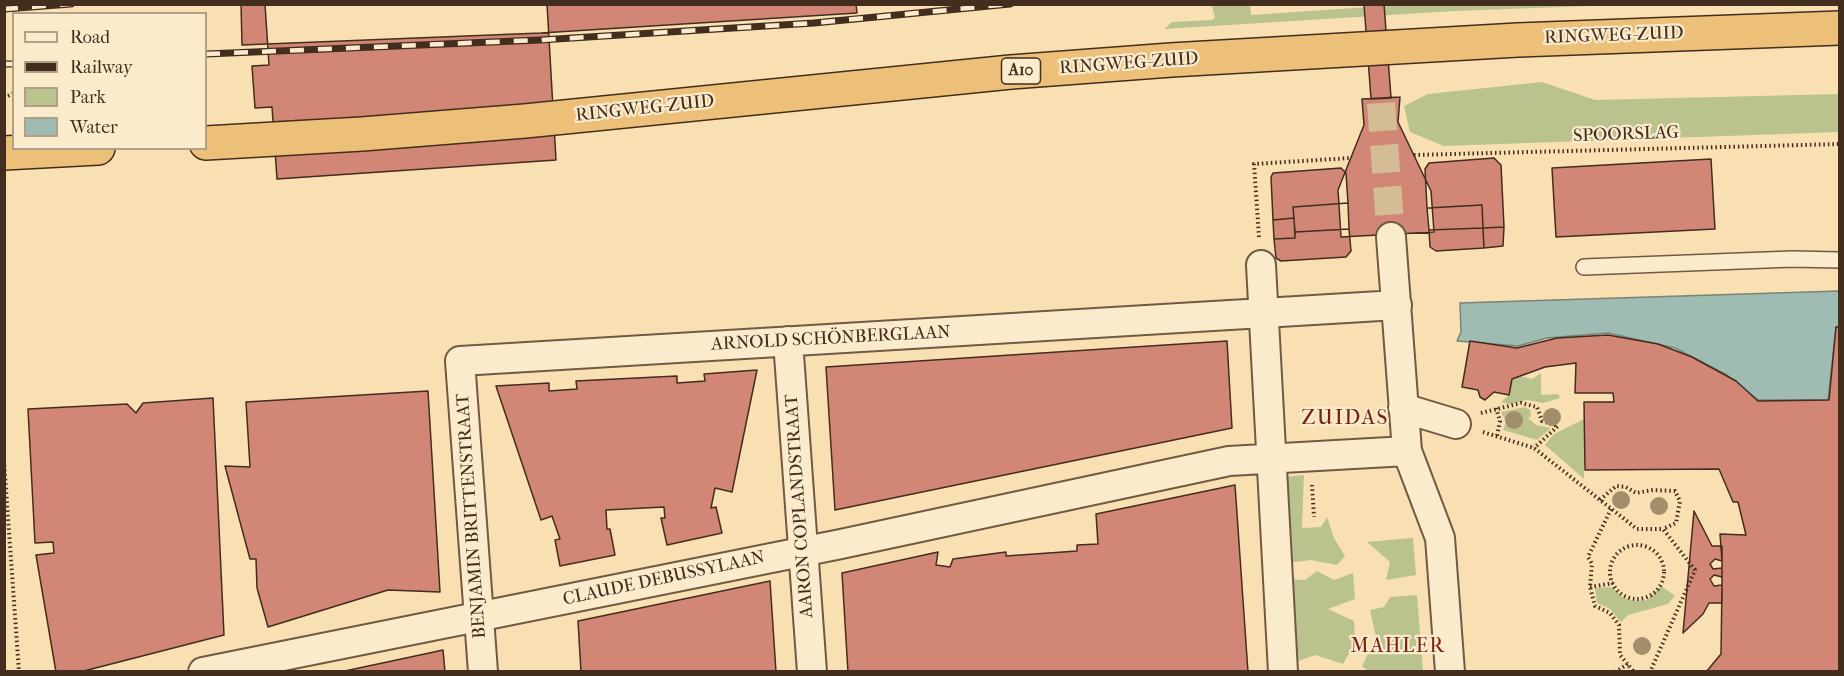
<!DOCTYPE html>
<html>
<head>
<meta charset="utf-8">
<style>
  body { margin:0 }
  #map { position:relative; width:1844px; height:676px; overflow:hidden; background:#f9e0b2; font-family:"IM FELL French Canon",serif }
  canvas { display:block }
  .frame { position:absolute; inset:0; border:6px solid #422d1e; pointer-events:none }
  .legend { position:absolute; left:12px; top:12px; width:195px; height:138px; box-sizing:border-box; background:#fbebcd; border:2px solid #b19f87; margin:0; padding:8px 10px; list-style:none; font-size:18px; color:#422d1e }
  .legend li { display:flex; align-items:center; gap:12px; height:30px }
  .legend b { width:30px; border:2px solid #b19f87 }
</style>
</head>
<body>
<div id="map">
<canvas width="1844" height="676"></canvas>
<div class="frame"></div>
<ul class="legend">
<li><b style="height:8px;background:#fbebcd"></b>Road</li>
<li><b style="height:8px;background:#422d1e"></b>Railway</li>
<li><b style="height:16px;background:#bac38e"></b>Park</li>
<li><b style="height:16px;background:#9ebcb1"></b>Water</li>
</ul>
</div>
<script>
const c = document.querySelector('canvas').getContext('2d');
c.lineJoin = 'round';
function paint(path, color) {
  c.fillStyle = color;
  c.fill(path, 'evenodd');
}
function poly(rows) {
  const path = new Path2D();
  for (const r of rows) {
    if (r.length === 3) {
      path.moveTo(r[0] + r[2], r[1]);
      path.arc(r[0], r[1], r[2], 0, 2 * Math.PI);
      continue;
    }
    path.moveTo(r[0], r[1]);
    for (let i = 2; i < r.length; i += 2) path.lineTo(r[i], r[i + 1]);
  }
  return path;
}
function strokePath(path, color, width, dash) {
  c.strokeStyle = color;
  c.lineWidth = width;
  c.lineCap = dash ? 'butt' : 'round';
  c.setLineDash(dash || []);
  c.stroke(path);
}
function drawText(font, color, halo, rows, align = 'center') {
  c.font = font + ' "IM FELL French Canon",serif';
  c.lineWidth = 4.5;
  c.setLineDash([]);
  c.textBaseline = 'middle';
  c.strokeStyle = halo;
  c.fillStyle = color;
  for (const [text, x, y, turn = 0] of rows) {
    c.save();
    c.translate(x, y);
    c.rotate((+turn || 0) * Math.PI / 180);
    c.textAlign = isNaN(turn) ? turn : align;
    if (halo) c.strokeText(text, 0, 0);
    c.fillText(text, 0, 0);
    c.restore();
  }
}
const green = poly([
  [1221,4,1250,5,1251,15,1412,4,1616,5,1455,11,1164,29,1172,22,1211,20,1215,18,1212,5],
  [1542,82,1595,100,1839,94,1839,132,1444,146,1410,132,1404,106,1428,94],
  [1541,373,1541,395,1558,394,1560,398,1543,403,1527,400,1510,404,1501,402,1509,395,1512,379,1520,376,1532,379],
  [1525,407,1530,410,1531,416,1528,418,1536,425,1551,428,1537,440,1503,430,1506,422,1501,412],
  [1584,419,1584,479,1545,445,1554,434],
  [1304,475,1302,528,1321,527,1327,517,1334,538,1345,556,1337,565,1311,560,1287,563,1284,477],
  [1413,538,1416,575,1386,580,1390,562,1367,542],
  [1317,571,1334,580,1353,573,1355,599,1328,609,1354,621,1355,643,1343,664,1315,655,1293,663,1287,579,1305,580],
  [1661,586,1675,596,1668,604,1628,615,1621,622,1610,609,1597,603,1595,588,1612,587,1622,597,1633,601,1647,600],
  [1417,595,1423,671,1368,671,1362,666,1376,637,1370,610,1384,607,1390,597]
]);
const water = poly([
  [1839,291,1839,327,1836,327,1828,400,1758,400,1727,375,1675,348,1608,333,1547,338,1518,346,1457,341,1461,332,1460,303,1839,291]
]);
const building = poly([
  [241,4,856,4,857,13,541,33,242,45,241,4],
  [265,4,547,4,556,160,277,179,272,107,255,108,252,66,269,65,265,4],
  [1364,4,1384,4,1391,98,1371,99,1364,4],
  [1400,97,1398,122,1431,191,1434,232,1341,237,1338,190,1364,125,1362,99,1400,97],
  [1494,158,1501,165,1504,227,1483,228,1482,205,1427,208,1425,169,1429,163,1494,158],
  [1711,159,1715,229,1556,237,1552,168,1711,159],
  [1341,168,1346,173,1348,203,1293,207,1294,218,1273,220,1271,177,1273,173,1341,168],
  [1348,203,1349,229,1295,232,1293,207,1348,203],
  [1482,205,1483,228,1429,230,1427,208,1482,205],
  [1294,218,1295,238,1274,239,1273,220,1294,218],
  [1504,227,1503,246,1484,248,1483,228,1504,227],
  [1483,228,1484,248,1436,251,1430,247,1429,230,1483,228],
  [1349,229,1351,251,1346,257,1281,261,1276,258,1274,239,1295,238,1295,232,1349,229],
  [1836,327,1840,327,1840,672,1706,672,1721,654,1722,585,1714,586,1710,579,1714,575,1722,577,1722,568,1713,569,1710,564,1715,559,1722,561,1720,534,1746,535,1738,502,1733,502,1719,469,1585,470,1584,402,1614,402,1613,393,1575,393,1576,363,1545,367,1512,379,1509,395,1494,392,1485,400,1480,397,1478,390,1462,387,1470,341,1517,348,1557,338,1608,335,1658,344,1692,357,1736,381,1758,401,1829,400,1836,327],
  [1227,341,1232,428,835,510,826,367,1227,341],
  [757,370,732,492,715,488,711,508,716,507,722,533,667,545,661,518,665,518,664,507,606,510,607,529,610,529,615,555,560,566,555,540,560,539,552,516,541,520,496,386,549,383,549,391,577,389,576,381,677,376,677,383,705,381,704,374,757,370],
  [428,391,440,592,388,590,268,627,257,588,256,559,250,559,225,466,250,467,246,402,428,391],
  [213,398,224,635,80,672,56,672,36,555,54,553,53,542,35,543,28,409,127,404,136,413,143,403,213,398],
  [1235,485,1248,672,848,672,842,573,938,552,936,565,950,567,953,559,1006,552,1006,556,1077,551,1077,545,1098,544,1096,514,1235,485],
  [1694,511,1712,546,1722,546,1722,603,1709,603,1703,614,1683,633,1694,511],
  [770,581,776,672,581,672,578,621,770,581],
  [443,650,445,672,340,672,406,658,443,650]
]);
const streetTunnel = poly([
  [1381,103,1391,237]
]);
const path = poly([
  [21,4,21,14],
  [4,98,14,93],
  [1414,155,1840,144],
  [1259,237,1254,164,1350,158],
  [1496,408,1500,421,1497,436],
  [1481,413,1521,403,1537,407,1542,421,1558,426,1534,448],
  [1483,432,1534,448,1637,529,1663,529,1695,570,1650,672],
  [4,461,19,672],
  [1312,485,1314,517],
  [1600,500,1616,486,1626,487,1636,493,1653,490,1675,491,1680,501,1676,523,1663,529],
  [1611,509,1588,557,1592,564,1590,587,1595,606,1610,613,1619,625,1620,655,1634,672],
  [1637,572,27],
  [1590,587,1613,583],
  [1615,672,1628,664]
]);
const lane = poly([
  [1584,267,1792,259,1840,260]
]);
const street = poly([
  [1261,265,1283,672],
  [788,341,812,672],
  [1403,408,1456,424],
  [1407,451,1440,538,1450,672],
  [203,672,841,544,1229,461,1407,451,1391,237],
  [483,672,460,361,1397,305]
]);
const highway = poly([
  [206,143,362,134,525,121,1011,72,1171,60,1518,40,1840,28],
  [4,153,98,148]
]);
const rail = poly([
  [4,9,71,4],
  [206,54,540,40,814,23,1010,4],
  [4,64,14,64]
]);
const trees = [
  [1552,417],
  [1514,420],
  [1621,500],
  [1659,506],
  [1642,646]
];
const shields = [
  [1021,71,39]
];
const shieldNames = [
  ["A10",1021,71]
];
const streetNames = [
  ["RINGWEG-ZUID",1614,36,-2],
  ["RINGWEG-ZUID",1129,64,-4],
  ["RINGWEG-ZUID",645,109,-6],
  ["SPOORSLAG",1626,135,-2],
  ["ARNOLD SCHÖNBERGLAAN",831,339,-3],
  ["AARON COPLANDSTRAAT",800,506,-94],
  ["BENJAMIN BRITTENSTRAAT",472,516,-94],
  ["CLAUDE DEBUSSYLAAN",664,579,-12]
];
const neighbourhoodNames = [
  ["MAHLER",1398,647]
];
const quarterNames = [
  ["ZUIDAS",1345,419]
];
paint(green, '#bac38e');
paint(water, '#9ebcb1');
strokePath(water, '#798376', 1.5);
paint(building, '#d28676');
strokePath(building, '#422d1e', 1.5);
strokePath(streetTunnel, '#d4bc94', 28, [28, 14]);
strokePath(lane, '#705a43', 18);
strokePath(street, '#705a43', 32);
strokePath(highway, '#422d1e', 36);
strokePath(path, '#422d1e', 4, [1.5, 3]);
strokePath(lane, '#fbebcd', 15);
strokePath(street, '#fbebcd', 28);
strokePath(highway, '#ecc079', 33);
strokePath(rail, '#422d1e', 7);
strokePath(rail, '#fbebcd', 4.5, [14]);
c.fillStyle = '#a28e6d';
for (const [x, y] of trees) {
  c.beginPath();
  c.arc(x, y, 9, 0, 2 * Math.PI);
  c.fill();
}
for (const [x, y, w] of shields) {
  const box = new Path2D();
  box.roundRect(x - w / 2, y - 13, w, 26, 4.5);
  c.fillStyle = '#fbebcd';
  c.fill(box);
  strokePath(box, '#422d1e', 1.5);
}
drawText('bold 16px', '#422d1e', null, shieldNames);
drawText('18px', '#422d1e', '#fbebcd', streetNames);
c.letterSpacing = '1.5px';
drawText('20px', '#7a1f14', '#fbebcd', neighbourhoodNames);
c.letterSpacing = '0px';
c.letterSpacing = '1.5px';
drawText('21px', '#7a1f14', '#fbebcd', quarterNames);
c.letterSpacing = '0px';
</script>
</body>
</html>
